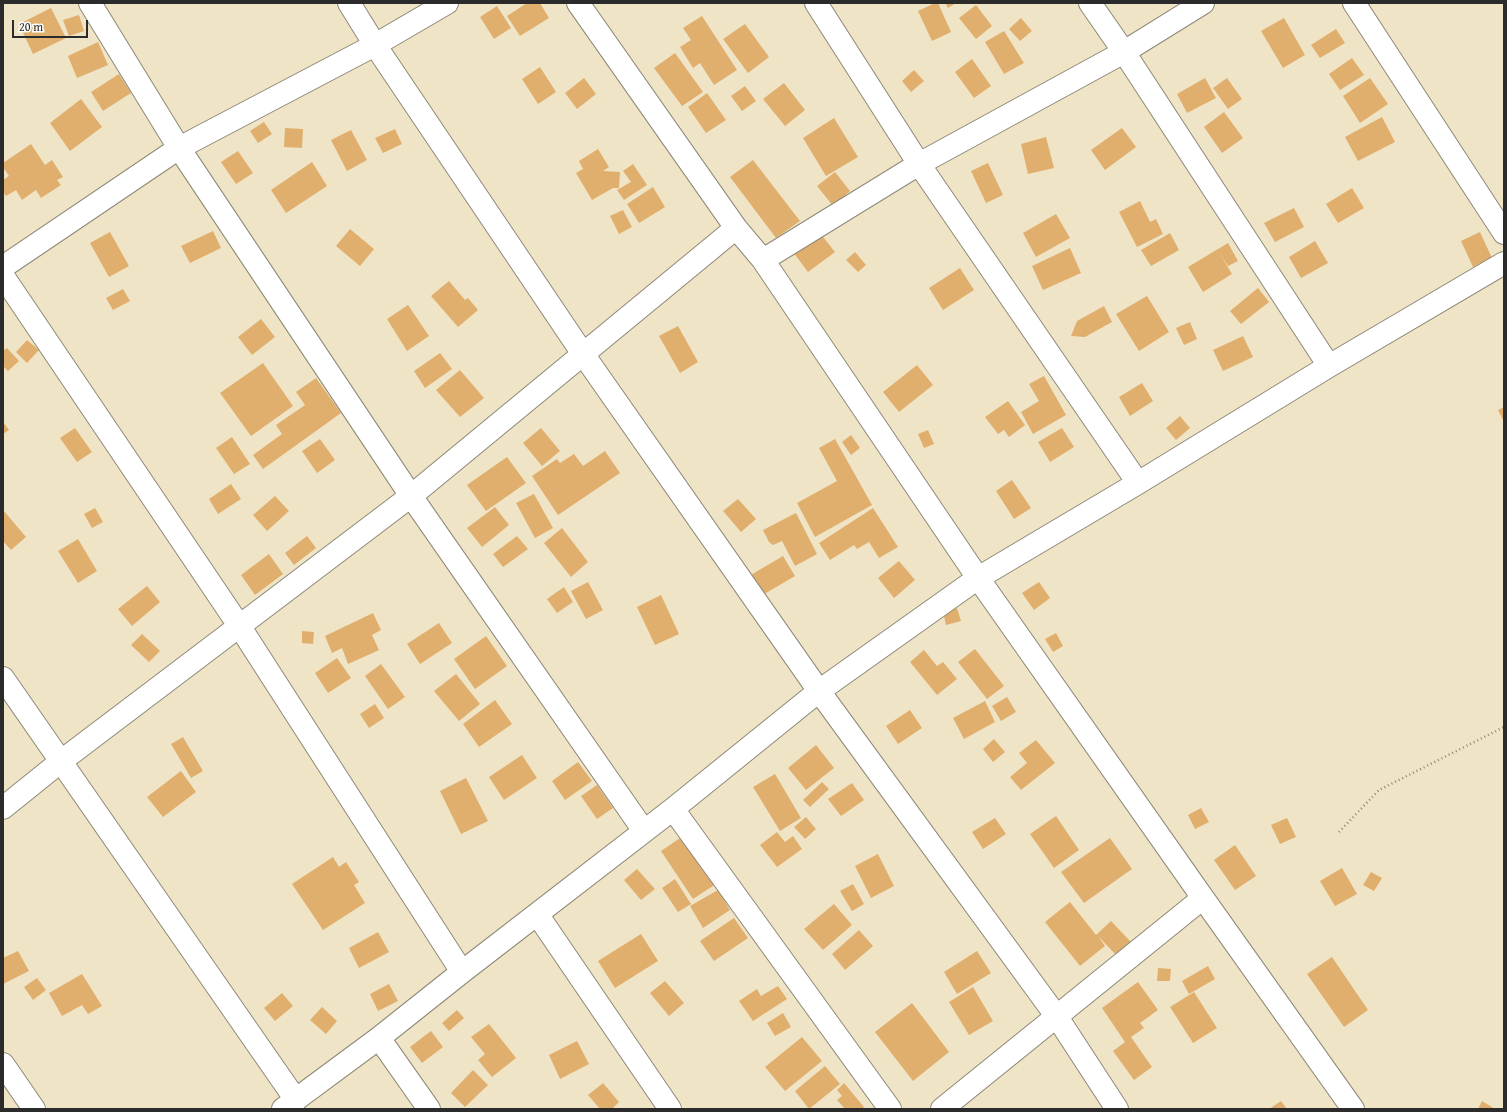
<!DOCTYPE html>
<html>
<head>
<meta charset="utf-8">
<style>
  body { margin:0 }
  #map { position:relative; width:1507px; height:1112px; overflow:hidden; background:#efe4c6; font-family:"Gentium Book Plus",serif }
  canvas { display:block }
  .frame { position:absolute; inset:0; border:4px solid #2b2b2b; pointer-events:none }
  .scale { position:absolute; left:12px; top:20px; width:76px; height:18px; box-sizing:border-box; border:2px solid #2b2b2b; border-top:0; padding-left:5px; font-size:12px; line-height:14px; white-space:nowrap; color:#2b2b2b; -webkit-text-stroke:3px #fdfcf7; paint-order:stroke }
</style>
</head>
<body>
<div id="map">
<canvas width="1507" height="1112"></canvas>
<div class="frame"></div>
<div class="scale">20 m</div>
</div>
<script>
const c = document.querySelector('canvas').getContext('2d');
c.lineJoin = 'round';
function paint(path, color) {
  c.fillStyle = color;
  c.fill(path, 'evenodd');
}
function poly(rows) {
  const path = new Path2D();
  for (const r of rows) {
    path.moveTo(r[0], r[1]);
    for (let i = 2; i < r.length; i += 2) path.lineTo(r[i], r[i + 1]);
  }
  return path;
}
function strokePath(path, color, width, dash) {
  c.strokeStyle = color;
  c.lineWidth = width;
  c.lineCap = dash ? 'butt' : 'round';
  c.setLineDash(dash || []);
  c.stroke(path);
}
const building = poly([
  [527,3,540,3,549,18,520,36,507,16],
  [935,3,938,3,951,32,932,41,918,11],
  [945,3,956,3,948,8],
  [976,5,992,26,976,39,959,18],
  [497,6,511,28,494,39,480,17],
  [51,8,66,38,33,54,19,24],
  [79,15,84,31,69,36,63,20],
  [702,16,737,70,714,85,700,63,693,68,680,47,691,40,683,28],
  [1021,18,1032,31,1020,41,1009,29],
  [1284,18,1305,55,1283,68,1261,31],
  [745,24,769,57,748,73,723,39],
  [1336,29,1345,43,1320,58,1311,45],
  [1004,31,1024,63,1004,74,985,42],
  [98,42,108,65,77,78,68,56],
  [675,53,703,92,682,106,654,68],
  [1352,58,1364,75,1340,90,1329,74],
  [972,59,991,86,974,98,955,72],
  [540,67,556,92,538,104,522,79],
  [914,70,924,81,911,92,902,81],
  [119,74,131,93,103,111,91,92],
  [584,78,596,94,577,109,565,93],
  [1205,78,1216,98,1187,113,1177,94],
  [1227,78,1242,99,1228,109,1213,88],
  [1370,78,1388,104,1360,123,1343,96],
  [784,83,805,110,785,126,763,99],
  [745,86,756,101,742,111,731,96],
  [707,93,726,120,706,133,688,107],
  [81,99,102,127,70,151,50,123],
  [1224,112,1243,138,1222,153,1204,127],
  [1382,117,1395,142,1358,161,1345,137],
  [834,118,858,157,826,176,803,138],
  [264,122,272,134,258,143,250,131],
  [285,128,303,129,302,148,284,147],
  [1122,128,1136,147,1105,170,1091,150],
  [395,129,402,144,383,153,375,138],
  [351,130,367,160,347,171,331,140],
  [1046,137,1054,168,1028,174,1021,144],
  [31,144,45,165,52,160,63,177,57,180,61,185,41,198,36,190,22,200,16,190,6,196,3,191,3,180,9,176,3,167,3,163],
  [598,149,609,167,603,171,620,172,619,188,613,188,592,200,576,173,583,169,579,161],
  [238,151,253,173,236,184,221,162],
  [753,160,800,221,776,238,730,177],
  [312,162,327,186,286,213,271,190],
  [988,163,1003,195,986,203,971,171],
  [633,164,647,185,624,200,617,190,631,182,623,171],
  [835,172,850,191,833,206,817,186],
  [653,187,665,207,639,223,627,204],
  [1352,188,1364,208,1338,223,1326,204],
  [1140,201,1150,222,1156,219,1163,234,1137,247,1119,212],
  [1294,208,1304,227,1275,242,1264,223],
  [623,210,632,227,619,234,610,216],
  [1056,214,1070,238,1036,257,1023,233],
  [350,229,374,249,360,266,336,246],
  [213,231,221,248,190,263,181,246],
  [110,232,129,266,109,277,90,243],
  [1480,232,1492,258,1473,267,1461,241],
  [820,233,835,252,808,272,793,252],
  [1170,233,1179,250,1151,266,1141,250],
  [1315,241,1328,263,1301,278,1289,257],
  [1228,243,1238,261,1228,266,1219,252,1232,274,1203,292,1188,267],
  [1070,248,1081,273,1043,290,1032,266],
  [855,252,866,265,858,272,846,260],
  [960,268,974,290,943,310,929,288],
  [449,281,465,300,468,298,478,310,458,327,431,296],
  [1258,288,1269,302,1241,324,1230,311],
  [123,289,130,301,113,310,106,298],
  [1147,296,1169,332,1139,351,1116,314],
  [408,305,429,336,407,351,387,319],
  [1104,306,1112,322,1085,337,1071,336,1077,321],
  [261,319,275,337,252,355,238,337],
  [1190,322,1197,339,1184,345,1176,328],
  [678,326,698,362,680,373,659,336],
  [1243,336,1253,357,1223,371,1213,350],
  [27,340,39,350,27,363,16,352],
  [7,348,19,361,8,371,3,366,3,351],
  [440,353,452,369,425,388,414,371],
  [263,363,293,406,251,436,220,393],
  [917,365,933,385,899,412,883,392],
  [460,370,484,398,460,417,436,390],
  [1044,376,1066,415,1033,434,1021,412,1039,401,1029,384],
  [316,378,341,413,263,469,253,455,282,434,276,425,305,405,296,392],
  [1142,383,1153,401,1130,416,1119,397],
  [1008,401,1025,425,1009,437,1004,430,998,434,985,417],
  [1504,407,1504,422,1498,410],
  [1180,416,1190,428,1176,440,1166,428],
  [3,422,9,430,3,434],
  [75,428,92,452,77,462,60,438],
  [541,428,560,451,542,466,523,443],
  [1062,428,1074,447,1050,462,1038,442],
  [928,430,934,444,924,448,918,434],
  [851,435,860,448,851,455,842,442],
  [232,437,250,464,234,474,216,448],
  [320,439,335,460,317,473,302,451],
  [835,439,872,505,815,537,797,503,837,481,819,448],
  [605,451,620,473,558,515,532,476,557,459,560,463,574,454,583,466],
  [507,457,526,483,486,511,467,485],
  [1012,480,1031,508,1014,519,996,491],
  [231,484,241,499,218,514,209,499],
  [534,494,553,528,535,538,516,503],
  [275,496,289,511,267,531,253,515],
  [738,499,756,519,741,532,723,511],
  [495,507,509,525,482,547,467,528],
  [95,508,103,522,92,528,84,514],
  [873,508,898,547,879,558,869,542,857,549,854,545,830,560,819,543],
  [3,510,26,537,11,550,3,541],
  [796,513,817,554,795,566,782,541,773,545,769,542,763,530],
  [562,528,588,562,571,577,544,543],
  [307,536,316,548,294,565,285,553],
  [517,536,528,549,503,567,493,554],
  [78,539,97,571,78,583,58,551],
  [269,554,283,574,255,595,241,575],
  [783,556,795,576,761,596,749,576],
  [899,561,915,580,894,598,878,578],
  [588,582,603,610,586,619,571,591],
  [1039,582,1050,598,1034,610,1022,593],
  [147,586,160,602,132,626,118,609],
  [564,587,573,602,557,613,547,599],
  [661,595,679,634,655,645,637,607],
  [957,608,961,621,946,625,943,612],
  [373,613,381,630,372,635,379,650,348,664,342,648,332,653,325,636],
  [439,623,452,643,420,664,407,644],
  [302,631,314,632,313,644,302,643],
  [1056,633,1063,646,1053,652,1045,639],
  [142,634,160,651,149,662,131,645],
  [486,636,507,666,475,689,454,659],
  [975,649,1004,686,987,699,958,662],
  [924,650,937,666,943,662,957,679,937,695,910,662],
  [337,658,351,678,328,693,315,673],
  [381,664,405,697,388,709,365,676],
  [456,674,480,704,459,721,434,691],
  [1007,697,1016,712,1001,721,992,706],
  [495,700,512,724,479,747,463,724],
  [985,701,995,722,964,739,953,718],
  [375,704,384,718,369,728,360,714],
  [910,710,922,728,898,744,886,726],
  [183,737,203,771,191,778,171,744],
  [994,739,1005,752,993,762,983,749],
  [1036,740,1055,763,1021,790,1010,777,1027,763,1019,753],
  [816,745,834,768,806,790,788,768],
  [522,755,537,778,504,800,489,777],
  [578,762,592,781,565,800,552,781],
  [181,771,196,792,163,817,147,797],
  [775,774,801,818,780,831,753,787],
  [466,778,488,821,461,834,440,791],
  [822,782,829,789,810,807,803,800],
  [852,783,864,800,841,816,828,799],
  [597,785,613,808,597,819,581,796],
  [1201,808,1209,822,1195,829,1188,815],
  [1056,816,1079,850,1054,868,1030,834],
  [806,817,816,829,805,839,794,827],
  [995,818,1006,834,983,849,972,832],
  [1287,818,1296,837,1280,844,1271,825],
  [777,832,785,842,793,836,802,849,777,867,760,845],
  [686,834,719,882,693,899,661,851],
  [1110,838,1132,869,1084,903,1061,872],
  [1235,845,1256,876,1235,890,1214,860],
  [878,854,894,886,871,898,855,866],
  [333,857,339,867,346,862,359,882,354,885,365,903,323,930,292,884],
  [1342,868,1357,894,1335,906,1320,881],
  [637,869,655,889,641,900,624,880],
  [1371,872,1382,878,1374,891,1363,885],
  [675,879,691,904,678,912,662,888],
  [853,884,864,904,852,911,840,891],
  [718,890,730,910,703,928,690,906],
  [1070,902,1096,935,1111,921,1131,942,1116,955,1098,936,1105,946,1080,966,1045,922],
  [834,904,852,925,823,950,804,929],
  [734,918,748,938,714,961,700,941],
  [859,930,873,946,845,970,832,954],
  [378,932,389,952,359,968,349,948],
  [641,934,658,961,615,988,598,961],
  [18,951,29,971,3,984,3,958],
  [977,951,991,973,957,994,944,972],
  [1332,957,1368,1010,1344,1027,1307,974],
  [1208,966,1215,979,1189,994,1182,981],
  [1158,968,1171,969,1170,981,1157,981],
  [82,974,102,1006,88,1014,82,1005,62,1016,49,993],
  [37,978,46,990,33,1000,24,987],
  [665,981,684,1003,669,1016,650,993],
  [1138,982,1158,1010,1140,1023,1144,1028,1131,1037,1152,1067,1134,1080,1113,1051,1125,1042,1102,1008],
  [389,984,398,1001,378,1011,370,994],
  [778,986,787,999,753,1021,739,1001,757,989,761,996],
  [973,987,993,1021,969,1035,949,1002],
  [1194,992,1217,1028,1193,1043,1170,1007],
  [282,993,293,1006,275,1021,264,1008],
  [912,1003,949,1052,913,1081,875,1032],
  [322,1007,337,1021,326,1034,310,1020],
  [457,1010,464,1018,449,1031,442,1023],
  [783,1013,791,1027,775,1036,767,1023],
  [489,1024,516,1058,492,1077,478,1060,485,1054,471,1037],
  [431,1031,443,1047,422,1063,410,1047],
  [802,1037,822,1061,785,1091,765,1067],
  [577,1041,589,1064,560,1079,549,1055],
  [825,1066,840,1084,809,1109,795,1091],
  [473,1070,488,1085,465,1107,451,1093],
  [603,1083,619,1102,612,1109,600,1109,588,1095],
  [844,1083,864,1107,862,1109,845,1109,837,1100,842,1096,837,1090],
  [1281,1101,1287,1109,1269,1109],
  [1482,1101,1495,1109,1478,1109]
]);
const path = poly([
  [1339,832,1379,790,1504,727]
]);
const minor = poly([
  [90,3,179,148,411,496,644,831],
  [349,3,375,45,583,354,819,691,1057,1017,1117,1109],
  [578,3,736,228,763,260,978,578,1203,898,1353,1109],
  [816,3,919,164,1138,483],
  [1090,3,1124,52,1329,366],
  [1354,3,1504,233],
  [763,260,919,164,1124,52,1203,3],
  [3,267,179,148,375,45,447,3],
  [3,276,240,627,462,972],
  [3,678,296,1100],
  [3,808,60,762,411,496,736,228],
  [673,809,890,1109],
  [537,914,670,1109],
  [379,1038,429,1109],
  [3,1064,34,1109],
  [283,1109,379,1038,462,972,673,809,819,691,978,578,1138,483,1329,366,1504,263],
  [942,1109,1203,898]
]);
paint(building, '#e1af6d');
strokePath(minor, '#8d8878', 24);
strokePath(path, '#8d8878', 2.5, [1, 3]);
strokePath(minor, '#fff', 22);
</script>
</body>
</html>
